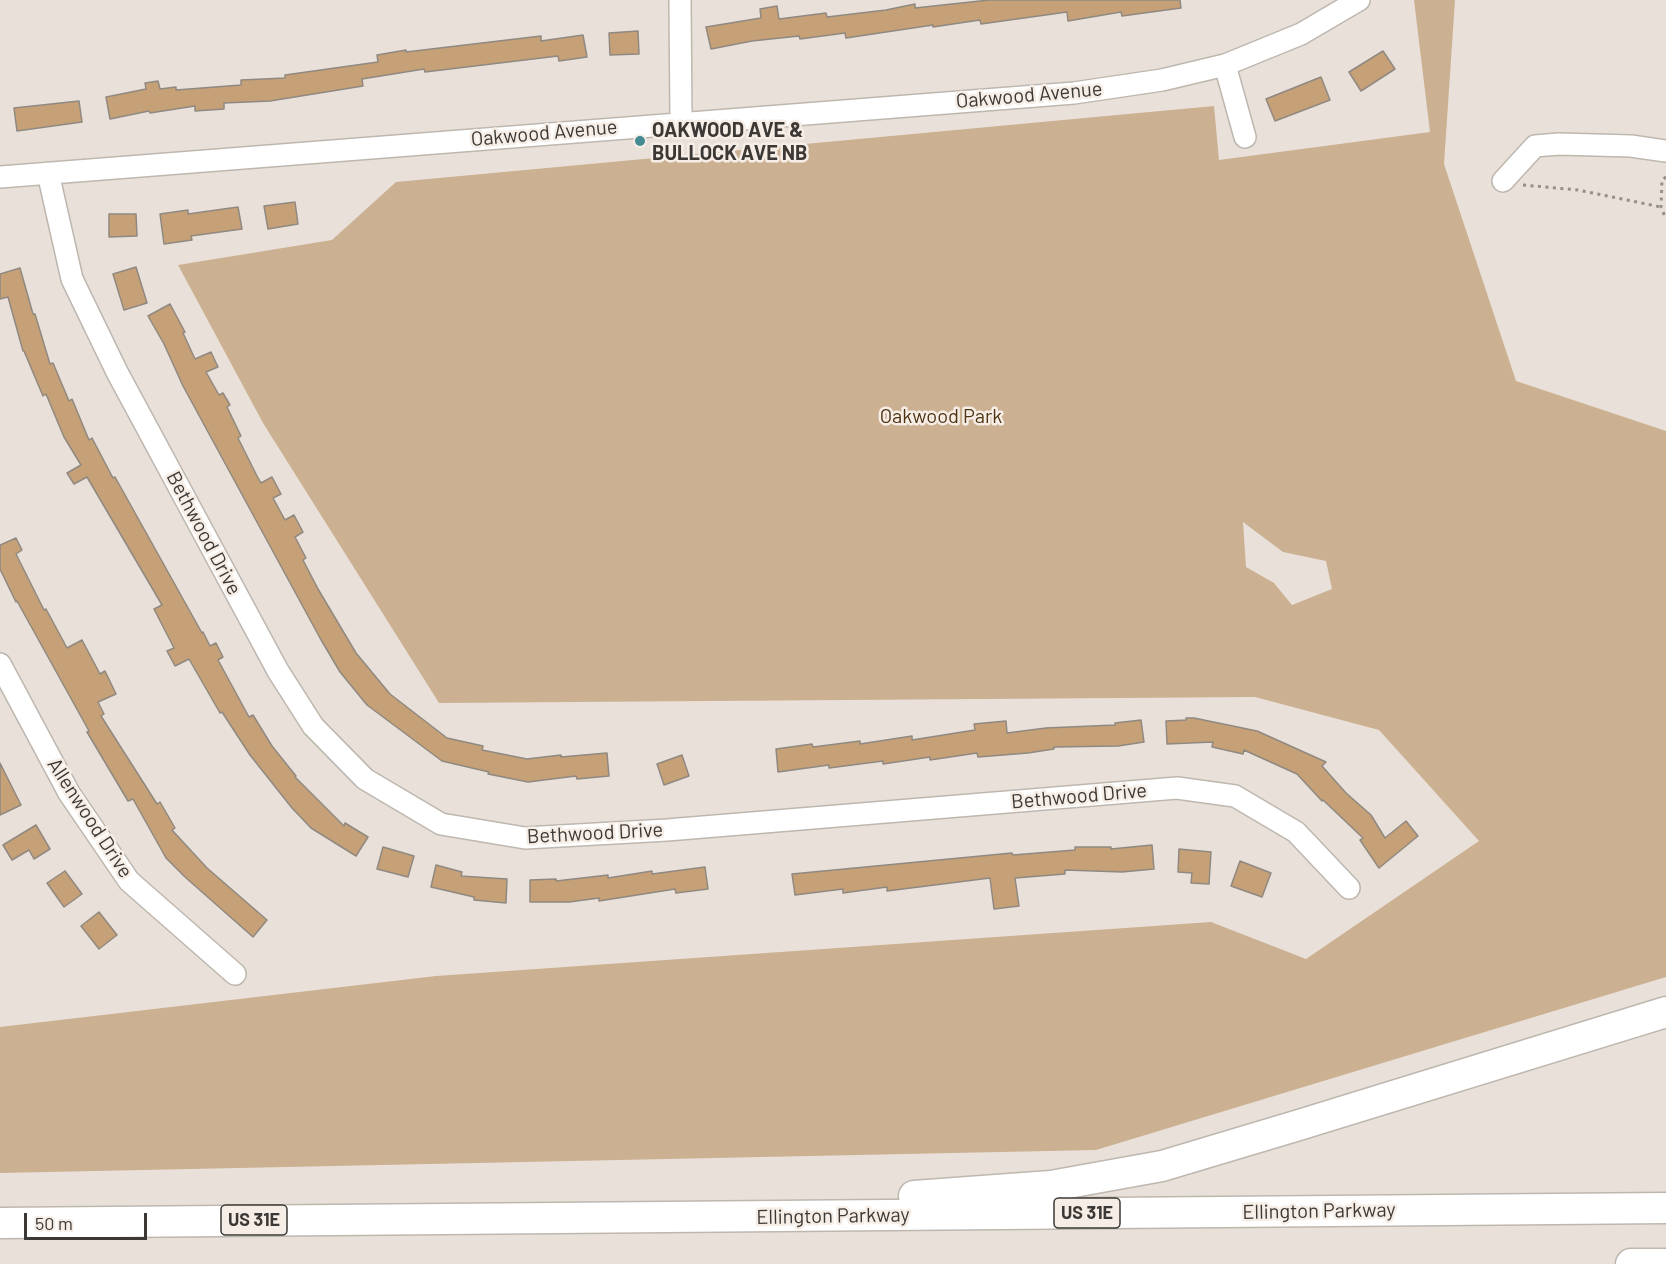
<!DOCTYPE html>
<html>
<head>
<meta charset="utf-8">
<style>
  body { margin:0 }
  #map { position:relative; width:1666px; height:1264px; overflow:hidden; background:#e9e1d9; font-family:Barlow,sans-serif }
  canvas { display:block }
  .scale { position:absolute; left:24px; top:1213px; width:123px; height:27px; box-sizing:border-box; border:3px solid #3b3835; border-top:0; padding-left:8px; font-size:18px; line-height:21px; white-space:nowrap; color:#3b3835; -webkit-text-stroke:4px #f6eee6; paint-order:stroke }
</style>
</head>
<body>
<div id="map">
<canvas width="1666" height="1264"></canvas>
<div class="scale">50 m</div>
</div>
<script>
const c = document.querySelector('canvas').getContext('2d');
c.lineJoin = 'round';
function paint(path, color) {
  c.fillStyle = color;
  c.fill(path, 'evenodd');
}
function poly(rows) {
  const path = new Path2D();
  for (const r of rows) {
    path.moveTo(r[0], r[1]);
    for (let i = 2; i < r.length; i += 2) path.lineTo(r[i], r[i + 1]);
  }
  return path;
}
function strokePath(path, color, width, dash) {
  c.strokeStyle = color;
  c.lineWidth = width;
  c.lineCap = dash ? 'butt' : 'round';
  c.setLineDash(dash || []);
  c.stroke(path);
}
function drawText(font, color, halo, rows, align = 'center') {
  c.font = font + ' Barlow,sans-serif';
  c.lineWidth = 5;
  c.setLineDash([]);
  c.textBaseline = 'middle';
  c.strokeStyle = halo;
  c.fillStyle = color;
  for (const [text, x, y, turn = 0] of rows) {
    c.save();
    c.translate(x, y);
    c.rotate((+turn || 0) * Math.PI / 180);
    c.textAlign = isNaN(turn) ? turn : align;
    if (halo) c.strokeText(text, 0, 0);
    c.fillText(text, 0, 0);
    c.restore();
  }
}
const green = poly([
  [1414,0,1455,0,1444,164,1516,381,1666,431,1666,977,1096,1150,0,1173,0,1027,436,976,1211,922,1306,959,1479,841,1379,730,1255,697,439,703,263,423,178,265,332,240,396,182,1214,106,1219,160,1430,132],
  [1243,522,1283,552,1326,561,1332,589,1292,605,1274,583,1246,567]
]);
const building = poly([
  [989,0,1180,0,1181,8,1122,16,1121,12,1068,21,1067,12,981,24,980,20,933,27,933,25,846,38,845,33,800,39,799,36,752,41,711,49,706,27,761,18,760,9,777,6,779,19,826,13,827,17,886,10,915,4,915,8,989,0],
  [638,31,639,54,610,55,609,33,638,31],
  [583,35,587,57,559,61,558,56,425,72,424,69,362,79,363,86,270,101,224,103,224,109,195,111,195,106,150,113,149,111,110,119,106,97,146,89,145,83,158,81,160,89,176,87,176,90,241,85,241,80,285,78,285,75,378,62,377,55,406,50,406,52,541,36,541,41,583,35],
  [1383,51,1395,69,1361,91,1349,72,1383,51],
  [1321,77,1330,100,1275,121,1266,99,1321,77],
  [79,101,82,122,17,131,14,108,79,101],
  [295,202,298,224,268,229,264,206,295,202],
  [238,207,242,229,191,236,192,240,164,244,160,214,188,210,188,214,238,207],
  [109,214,136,214,137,236,109,237,109,214],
  [136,267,147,303,124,310,113,274,136,267],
  [20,268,33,314,35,314,50,364,53,363,69,401,72,399,89,440,92,438,113,478,115,477,202,633,203,632,210,646,216,643,223,657,218,660,249,717,253,715,272,746,296,776,295,777,344,826,345,823,368,837,356,856,311,828,292,808,250,755,222,712,220,713,189,659,175,666,167,651,174,648,154,609,162,605,87,477,74,484,67,473,81,465,64,437,46,394,43,396,24,351,23,351,8,297,0,299,0,274,20,268],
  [170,304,185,332,183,333,195,359,211,352,218,367,206,372,219,395,223,393,230,405,227,407,241,436,238,438,257,476,261,483,272,477,281,494,273,498,285,520,294,515,303,532,295,537,306,558,303,560,318,589,356,653,390,694,447,738,483,746,482,750,527,759,561,755,561,757,607,753,609,776,577,779,576,776,528,782,488,774,489,772,442,761,367,705,340,672,320,638,183,386,164,344,148,316,170,304],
  [16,538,22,550,16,554,44,610,46,609,67,648,82,640,100,674,105,671,116,694,98,702,104,714,101,716,157,804,160,802,175,828,172,830,207,868,267,920,253,937,185,877,166,858,133,799,128,801,87,732,89,731,17,601,16,602,0,569,0,545,16,538],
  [1186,718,1194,718,1257,731,1326,762,1322,766,1346,793,1371,815,1385,838,1406,821,1418,836,1379,868,1360,840,1363,838,1323,800,1322,801,1297,774,1244,750,1243,754,1212,747,1213,742,1167,744,1166,721,1186,720,1186,718],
  [1141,720,1144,742,1118,746,1054,747,1054,749,1028,753,978,757,977,753,930,760,930,757,883,764,883,761,829,768,829,765,778,772,776,749,812,744,813,747,860,741,860,744,912,736,912,740,975,730,974,724,1006,721,1007,733,1046,728,1115,725,1115,723,1141,720],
  [682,755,689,776,664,785,657,764,682,755],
  [0,763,21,805,0,815,0,763],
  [36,825,50,849,34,859,29,850,12,860,3,845,36,825],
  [1152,845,1154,869,1122,872,1065,870,1065,874,1015,878,1019,906,994,909,990,878,887,891,887,887,843,893,843,889,795,895,792,874,1012,853,1013,855,1075,850,1075,847,1111,847,1111,849,1152,845],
  [383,847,414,856,408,877,377,869,383,847],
  [1179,849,1211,852,1209,884,1191,883,1192,873,1178,872,1179,849],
  [1240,861,1271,873,1262,897,1231,886,1240,861],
  [436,865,462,872,461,876,507,879,506,903,474,900,474,897,431,887,436,865],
  [705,867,708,889,676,893,675,889,599,901,599,898,569,902,530,902,530,880,556,879,556,881,608,875,608,878,652,871,652,874,705,867],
  [65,871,82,894,64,907,47,883,65,871],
  [99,912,117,935,99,949,81,926,99,912]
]);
const path = poly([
  [1666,177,1662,180,1661,207,1666,219],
  [1523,185,1578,190,1661,207]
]);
const minor = poly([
  [680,0,681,122],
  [1225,65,1245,137],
  [48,173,72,279,117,372,278,671,313,726,365,779,441,824,525,838,667,830,1177,788,1235,796,1296,832,1349,888],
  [0,177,1074,93,1162,80,1225,65,1301,34,1359,0],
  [1503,181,1535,146,1559,144,1631,146,1666,151],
  [0,664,69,793,129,881,235,974]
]);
const highway = poly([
  [914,1196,1051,1186,1162,1166,1299,1125,1666,1012],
  [0,1223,1666,1208],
  [1631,1264,1666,1264]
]);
const markers = [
  [640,141,6,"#458b94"]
];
const shields = [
  [1087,1213,66],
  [254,1220,66]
];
const shieldNames = [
  ["US 31E",1087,1213],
  ["US 31E",254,1220]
];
const streetNames = [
  ["Oakwood Avenue",1029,95,-5],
  ["Oakwood Avenue",544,133,-5],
  ["Bethwood Drive",204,533,62],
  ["Bethwood Drive",1079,796,-5],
  ["Allenwood Drive",90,818,57],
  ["Bethwood Drive",595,833,-3],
  ["Ellington Parkway",1319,1211,-1],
  ["Ellington Parkway",833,1216,-1]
];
const poiNames = [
  ["OAKWOOD AVE &",652,130],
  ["BULLOCK AVE NB",652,153]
];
const parkNames = [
  ["Oakwood Park",941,416]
];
paint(green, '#cbb092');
paint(building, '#c6a076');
strokePath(building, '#908981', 1.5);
strokePath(minor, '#beb7af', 24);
strokePath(highway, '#beb7af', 33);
strokePath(path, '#948f89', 3, [3, 4.5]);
strokePath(minor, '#fff', 21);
strokePath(highway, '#fff', 30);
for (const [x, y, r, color] of markers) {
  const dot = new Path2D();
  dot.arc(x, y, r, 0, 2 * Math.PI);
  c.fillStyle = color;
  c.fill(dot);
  strokePath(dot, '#f6eee6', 2);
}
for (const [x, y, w] of shields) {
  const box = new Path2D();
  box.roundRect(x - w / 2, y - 15, w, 30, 4.5);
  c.fillStyle = '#f6eee6';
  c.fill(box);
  strokePath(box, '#3b3835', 1.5);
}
drawText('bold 18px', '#3b3835', null, shieldNames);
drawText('20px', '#3b3835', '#f6eee6', streetNames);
drawText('bold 20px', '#3b3835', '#f6eee6', poiNames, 'left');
drawText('20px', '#4f3412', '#f6eee6', parkNames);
</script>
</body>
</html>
